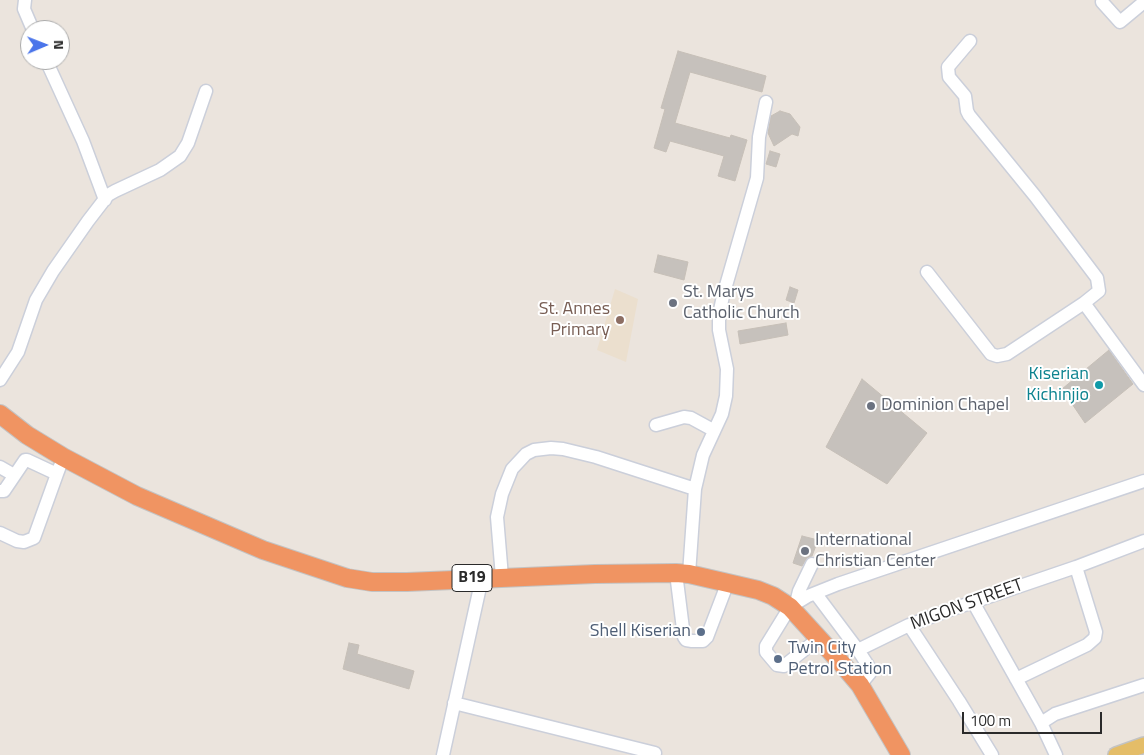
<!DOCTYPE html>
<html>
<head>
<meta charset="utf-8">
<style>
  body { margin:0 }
  #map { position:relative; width:1144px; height:755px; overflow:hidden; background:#ebe4dd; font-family:"Titillium Web",sans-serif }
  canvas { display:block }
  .north { position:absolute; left:20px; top:20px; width:50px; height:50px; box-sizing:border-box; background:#fff; border:1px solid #aaa; border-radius:50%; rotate:89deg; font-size:14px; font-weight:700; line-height:20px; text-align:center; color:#2a2a2a }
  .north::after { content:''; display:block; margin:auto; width:18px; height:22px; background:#4b75ea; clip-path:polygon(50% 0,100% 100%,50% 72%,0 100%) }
  .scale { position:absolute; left:962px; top:712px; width:140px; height:22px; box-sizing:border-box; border:2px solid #2a2a2a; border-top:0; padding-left:6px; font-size:15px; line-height:18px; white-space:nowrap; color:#2a2a2a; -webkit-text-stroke:4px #fff; paint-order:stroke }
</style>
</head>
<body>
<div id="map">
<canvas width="1144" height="755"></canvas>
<div class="north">N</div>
<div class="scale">100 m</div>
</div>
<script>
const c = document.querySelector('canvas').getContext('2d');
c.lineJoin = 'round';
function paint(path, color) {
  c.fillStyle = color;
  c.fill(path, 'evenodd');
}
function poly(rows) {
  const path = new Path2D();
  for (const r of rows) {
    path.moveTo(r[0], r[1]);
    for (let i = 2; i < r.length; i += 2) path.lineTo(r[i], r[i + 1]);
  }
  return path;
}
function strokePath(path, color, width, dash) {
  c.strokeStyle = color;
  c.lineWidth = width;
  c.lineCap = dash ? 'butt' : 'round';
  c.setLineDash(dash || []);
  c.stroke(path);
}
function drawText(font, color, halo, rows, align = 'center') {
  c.font = font + ' "Titillium Web",sans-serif';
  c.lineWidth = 4;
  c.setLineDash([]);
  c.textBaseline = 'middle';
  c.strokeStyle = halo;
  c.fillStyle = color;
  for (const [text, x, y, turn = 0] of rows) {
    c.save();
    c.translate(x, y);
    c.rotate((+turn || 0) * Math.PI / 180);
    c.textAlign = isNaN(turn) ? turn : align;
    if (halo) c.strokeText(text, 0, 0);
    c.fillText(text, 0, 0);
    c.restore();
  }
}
const education = poly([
  [615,289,638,299,626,362,597,350]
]);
const building = poly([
  [678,51,766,76,762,92,690,72,675,123,730,138,731,135,747,140,735,181,718,176,724,156,670,141,666,152,654,148,665,109,661,108,678,51],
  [780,111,790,114,800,127,798,136,792,134,774,146,768,133,771,116,780,111],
  [770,151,780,154,776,167,766,164,770,151],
  [658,255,688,262,684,280,654,272,658,255],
  [790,287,798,290,794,303,786,300,790,287],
  [786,323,788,335,740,344,738,331,786,323],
  [1109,350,1133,384,1085,423,1062,389,1109,350],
  [862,379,927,433,887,484,826,447,862,379],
  [802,536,818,540,812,556,807,558,802,566,793,563,802,536],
  [349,643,359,645,357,654,414,671,409,689,343,669,349,643]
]);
const minor = poly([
  [25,0,24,9,33,30],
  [1102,2,1120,22,1144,2],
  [970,41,948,67,949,77,965,96,967,111,969,115,1035,196,1097,278,1099,291,1084,303],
  [46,60,83,141,105,200],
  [927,272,991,354,997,356,1007,354,1084,303,1144,385],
  [0,380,18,352,36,300,53,271,88,221,108,195,115,191,160,170,180,156,188,143,206,91],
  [656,425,684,417,691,418,713,430],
  [0,467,14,475],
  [0,491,4,491,25,460,27,460,57,474,60,466],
  [0,533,17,541,24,542,34,538,57,474],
  [676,573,684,637,686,640,692,641,703,641,707,637,728,582],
  [689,574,695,489,703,455,722,414,726,396,727,369,719,330,719,315,723,296,757,178,759,137,766,102],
  [502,577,497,517,502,494,512,469,526,454,534,450,551,448,563,449,596,457,695,489],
  [816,594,858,650,909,625,944,612,1076,567,1144,541],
  [973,602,1041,723,1056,755],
  [796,603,799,591,812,564],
  [909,625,959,701,992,755],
  [819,638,784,666,777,665,766,652,766,646,790,607,808,596,838,584,1144,481],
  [858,650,869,667,870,673,860,685],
  [1016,679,1087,645,1095,638,1096,632,1076,567],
  [454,703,655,753],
  [1041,723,1055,714,1144,685],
  [443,755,482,578]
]);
const major = poly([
  [1116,755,1144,745]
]);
const highway = poly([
  [0,414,27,435,63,457,137,496,263,550,347,578,372,582,407,582,595,574,676,573,689,574,758,590,773,596,790,607,843,665,860,685,901,755]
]);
const markers = [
  [673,303,5,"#6b7280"],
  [620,320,5,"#8d6e63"],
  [1099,385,5,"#0f9aa8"],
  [871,406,5,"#6b7280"],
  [805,551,5,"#6b7280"],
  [701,632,5,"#5c6f8a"],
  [778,659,5,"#5c6f8a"]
];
const shields = [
  [472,578,40]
];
const shieldNames = [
  ["B19",472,578]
];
const worshipNames = [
  ["St. Marys",683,293],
  ["Catholic Church",683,314],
  ["Dominion Chapel",881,406],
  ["International",815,541],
  ["Christian Center",815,562]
];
const educationNames = [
  ["St. Annes",610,310],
  ["Primary",610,331]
];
const cultureNames = [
  ["Kiserian",1089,375],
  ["Kichinjio",1089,396]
];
const streetNames = [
  ["MIGON STREET",967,605,-20]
];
const serviceNames = [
  ["Shell Kiserian",691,632],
  ["Twin City",788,649,"left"],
  ["Petrol Station",788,670,"left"]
];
paint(education, '#ebdfce');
paint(building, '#c6c1bc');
strokePath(building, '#c6bfb7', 1);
strokePath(minor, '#cbcfda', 15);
strokePath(major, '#c3c3c3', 18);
strokePath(highway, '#c3c3c3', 20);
strokePath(minor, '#fff', 12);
strokePath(major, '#e4bd68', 15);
strokePath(highway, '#f09462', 18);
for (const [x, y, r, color] of markers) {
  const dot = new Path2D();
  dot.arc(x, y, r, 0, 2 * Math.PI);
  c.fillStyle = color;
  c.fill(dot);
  strokePath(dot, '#fff', 2);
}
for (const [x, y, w] of shields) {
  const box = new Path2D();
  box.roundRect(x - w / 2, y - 13.5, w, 27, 4);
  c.fillStyle = '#fff';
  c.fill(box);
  strokePath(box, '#2a2a2a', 1);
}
drawText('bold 16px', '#2a2a2a', null, shieldNames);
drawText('18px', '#5b616d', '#fff', worshipNames, 'left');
drawText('18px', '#785e54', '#fff', educationNames, 'right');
drawText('18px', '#0d838f', '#fff', cultureNames, 'right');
drawText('18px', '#2a2a2a', '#fff', streetNames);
drawText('18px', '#4e5e75', '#fff', serviceNames, 'right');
</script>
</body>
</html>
